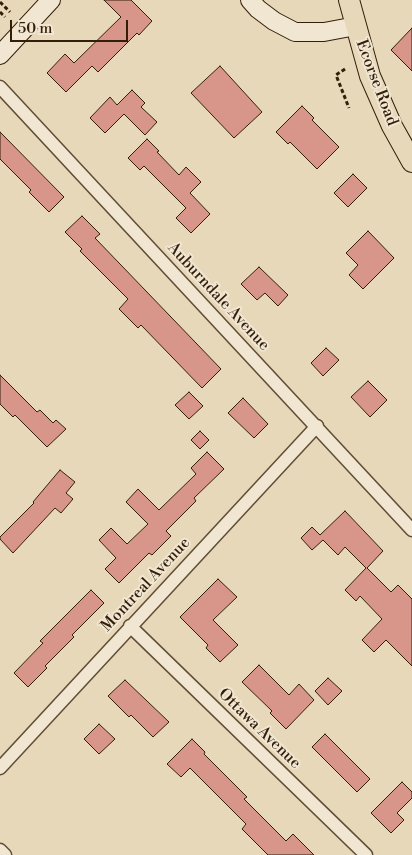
<!DOCTYPE html>
<html>
<head>
<meta charset="utf-8">
<style>
  body { margin:0 }
  #map { position:relative; width:412px; height:855px; overflow:hidden; background:#e8d8ba; font-family:"Libre Bodoni",serif }
  canvas { display:block }
  .scale { position:absolute; left:10px; top:20px; width:118px; height:22px; box-sizing:border-box; border:2px solid #331f09; border-top:0; padding-left:6px; font-size:15px; line-height:18px; white-space:nowrap; color:#331f09; -webkit-text-stroke:4px #f0e6d2; paint-order:stroke }
</style>
</head>
<body>
<div id="map">
<canvas width="412" height="855"></canvas>
<div class="scale">50 m</div>
</div>
<script>
const c = document.querySelector('canvas').getContext('2d');
c.lineJoin = 'round';
function paint(path, color) {
  c.fillStyle = color;
  c.fill(path, 'evenodd');
}
function poly(rows) {
  const path = new Path2D();
  for (const r of rows) {
    path.moveTo(r[0], r[1]);
    for (let i = 2; i < r.length; i += 2) path.lineTo(r[i], r[i + 1]);
  }
  return path;
}
function strokePath(path, color, width, dash) {
  c.strokeStyle = color;
  c.lineWidth = width;
  c.lineCap = dash ? 'butt' : 'round';
  c.setLineDash(dash || []);
  c.stroke(path);
}
function drawText(font, color, halo, rows, align = 'center') {
  c.font = font + ' "Libre Bodoni",serif';
  c.lineWidth = 4;
  c.setLineDash([]);
  c.textBaseline = 'middle';
  c.strokeStyle = halo;
  c.fillStyle = color;
  for (const [text, x, y, turn = 0] of rows) {
    c.save();
    c.translate(x, y);
    c.rotate((+turn || 0) * Math.PI / 180);
    c.textAlign = isNaN(turn) ? turn : align;
    if (halo) c.strokeText(text, 0, 0);
    c.fillText(text, 0, 0);
    c.restore();
  }
}
const building = poly([
  [104,0,131,0,152,21,139,35,137,33,98,72,92,66,66,92,47,73,65,54,74,63,121,17,104,0],
  [412,28,412,71,391,50,412,28],
  [220,66,262,112,234,138,191,93,220,66],
  [132,90,145,103,141,107,157,122,145,135,124,114,105,133,90,118,110,97,117,105,132,90],
  [302,106,314,118,312,120,339,147,317,169,290,142,288,144,276,132,302,106],
  [0,132,64,197,49,212,29,192,31,190,0,159,0,132],
  [147,139,159,151,157,152,179,175,186,167,201,182,190,193,210,214,191,233,176,218,186,208,144,166,140,170,128,158,147,139],
  [353,174,367,188,348,207,334,193,353,174],
  [82,216,100,234,95,238,221,369,202,388,141,325,138,328,119,309,128,299,80,251,82,249,65,232,82,216],
  [368,231,394,258,363,289,349,275,358,265,346,253,368,231],
  [259,267,288,295,278,306,265,293,257,300,241,284,259,267],
  [326,348,339,360,323,376,311,363,326,348],
  [0,375,37,412,40,410,53,423,56,420,66,429,47,447,15,415,13,417,0,404,0,375],
  [368,381,387,400,370,417,351,397,368,381],
  [189,392,203,406,189,419,175,405,189,392],
  [243,398,268,424,254,438,228,413,243,398],
  [200,431,209,440,200,449,191,440,200,431],
  [207,452,224,469,194,498,196,501,166,531,171,536,152,555,149,553,119,583,105,569,116,558,99,540,111,528,127,544,148,524,126,502,138,489,159,510,196,474,191,468,207,452],
  [60,470,75,482,66,493,73,499,61,513,55,508,13,553,0,539,0,537,34,503,33,502,60,470],
  [345,511,383,551,367,568,391,592,398,585,412,599,412,666,386,640,374,652,362,640,382,619,360,596,356,601,345,590,366,568,345,547,338,555,323,540,312,550,301,538,312,527,320,535,345,511],
  [218,579,237,597,213,620,238,645,220,662,206,648,208,645,180,617,218,579],
  [91,590,104,603,72,635,74,637,45,666,47,668,28,687,14,673,43,643,40,641,91,590],
  [259,665,289,695,299,684,314,700,286,729,270,713,272,711,242,682,259,665],
  [328,678,342,691,328,705,315,691,328,678],
  [125,680,169,722,153,737,131,715,129,717,108,696,125,680],
  [99,724,115,739,99,754,84,739,99,724],
  [325,734,370,779,357,792,312,747,325,734],
  [192,739,205,752,204,754,247,797,244,799,286,841,293,834,314,855,268,855,242,829,246,824,190,768,181,777,167,764,192,739],
  [402,782,412,792,412,798,397,813,404,820,391,833,371,813,402,782]
]);
const path = poly([
  [0,2,10,12],
  [0,12,5,17],
  [345,69,336,75,349,108]
]);
const street = poly([
  [0,87,412,530],
  [130,626,366,855],
  [0,768,317,426],
  [0,850,5,855]
]);
const secondary = poly([
  [250,0,258,9,274,21,295,32,324,32,356,26],
  [0,55,51,0]
]);
const primary = poly([
  [349,0,370,76,392,126,412,162]
]);
const streetNames = [
  ["Ecorse Road",376,83,69],
  ["Auburndale Avenue",218,297,47],
  ["Montreal Avenue",146,585,-47],
  ["Ottawa Avenue",259,729,44]
];
paint(building, '#d8958a');
strokePath(building, '#331f09', 1);
strokePath(street, '#604d35', 15);
strokePath(secondary, '#331f09', 20);
strokePath(primary, '#331f09', 22);
strokePath(path, '#331f09', 3, [4, 2.5]);
strokePath(street, '#f0e6d2', 12);
strokePath(secondary, '#f0e6d2', 18);
strokePath(primary, '#e8d8ba', 20);
drawText('16px', '#331f09', '#f0e6d2', streetNames);
</script>
</body>
</html>
